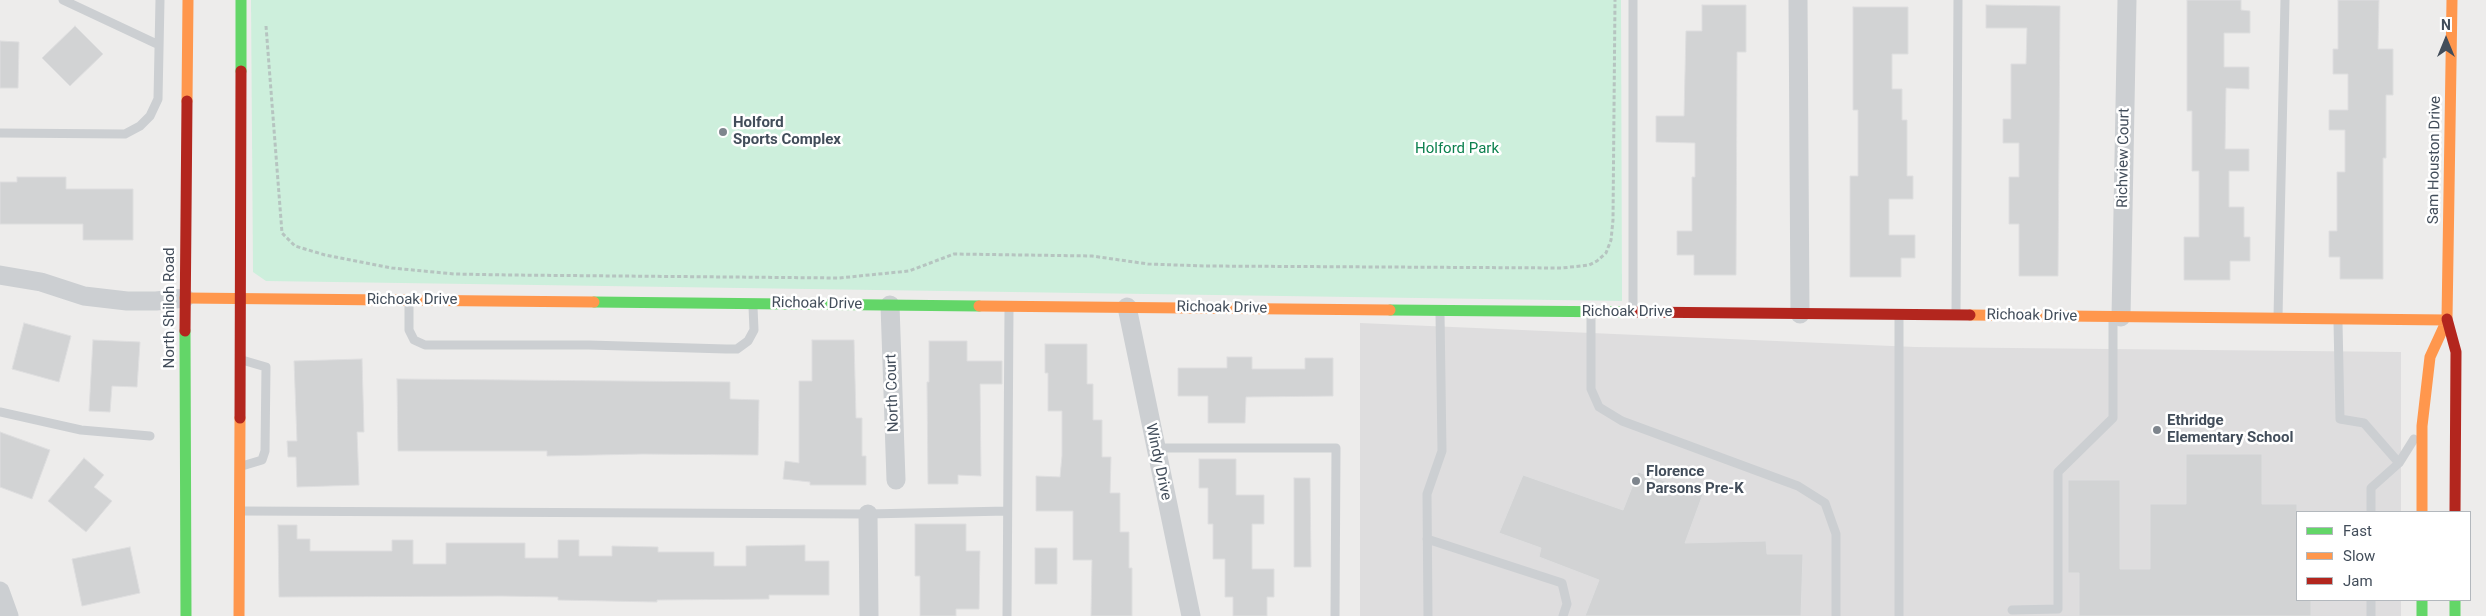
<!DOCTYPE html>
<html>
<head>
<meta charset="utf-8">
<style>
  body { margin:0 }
  #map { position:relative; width:2486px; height:616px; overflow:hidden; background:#edeceb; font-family:Roboto,sans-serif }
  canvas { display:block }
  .legend { position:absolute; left:2296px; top:511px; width:175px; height:90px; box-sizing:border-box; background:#fff; border:1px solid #b3b8bd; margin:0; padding:6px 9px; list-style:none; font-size:15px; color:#424d5a }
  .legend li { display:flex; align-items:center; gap:10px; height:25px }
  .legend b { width:25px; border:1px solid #b3b8bd }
  .north { position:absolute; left:2421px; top:15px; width:50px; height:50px; -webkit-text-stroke:4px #fff; paint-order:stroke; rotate:0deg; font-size:14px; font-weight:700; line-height:20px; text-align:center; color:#424d5a }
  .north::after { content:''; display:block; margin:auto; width:18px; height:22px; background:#424d5a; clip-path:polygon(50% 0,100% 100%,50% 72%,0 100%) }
</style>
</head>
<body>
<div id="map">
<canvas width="2486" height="616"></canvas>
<ul class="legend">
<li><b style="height:6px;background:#63d668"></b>Fast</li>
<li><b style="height:6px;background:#ff974d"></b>Slow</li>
<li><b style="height:6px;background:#b3261e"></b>Jam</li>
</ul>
<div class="north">N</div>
</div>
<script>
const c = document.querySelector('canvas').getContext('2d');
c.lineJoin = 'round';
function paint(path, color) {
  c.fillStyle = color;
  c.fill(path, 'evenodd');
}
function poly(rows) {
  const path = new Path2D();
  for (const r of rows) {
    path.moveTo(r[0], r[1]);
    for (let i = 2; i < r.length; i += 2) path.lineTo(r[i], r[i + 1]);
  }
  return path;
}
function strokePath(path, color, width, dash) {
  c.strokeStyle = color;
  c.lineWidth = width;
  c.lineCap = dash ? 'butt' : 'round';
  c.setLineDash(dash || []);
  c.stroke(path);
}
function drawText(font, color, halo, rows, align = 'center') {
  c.font = font + ' Roboto,sans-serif';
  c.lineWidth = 5;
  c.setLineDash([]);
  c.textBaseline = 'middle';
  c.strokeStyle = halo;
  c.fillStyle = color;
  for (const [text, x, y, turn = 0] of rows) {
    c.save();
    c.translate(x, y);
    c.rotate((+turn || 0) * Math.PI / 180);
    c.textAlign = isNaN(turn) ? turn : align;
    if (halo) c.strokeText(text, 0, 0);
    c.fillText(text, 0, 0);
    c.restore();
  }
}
const education = poly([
  [1360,323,1915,347,2401,352,2401,512,2297,512,2297,600,2401,600,2401,616,1360,616]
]);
const green = poly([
  [251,0,1621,0,1622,301,266,281,253,272]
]);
const building = poly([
  [2187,0,2241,0,2241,10,2250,11,2250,33,2224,33,2224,67,2249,67,2249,89,2226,88,2225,149,2249,149,2249,171,2229,171,2229,207,2244,207,2244,237,2250,237,2250,261,2230,261,2230,280,2184,280,2184,237,2199,237,2199,171,2192,171,2192,111,2187,111,2187,0],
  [2338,0,2379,0,2378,49,2393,49,2393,95,2386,95,2386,158,2383,158,2383,279,2340,279,2340,257,2329,257,2329,231,2337,231,2337,172,2345,172,2345,130,2329,130,2329,110,2348,110,2348,74,2333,74,2333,49,2338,49,2338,0],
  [1702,5,1746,5,1746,52,1737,52,1736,275,1694,275,1694,255,1677,255,1677,231,1692,231,1692,177,1695,177,1695,143,1656,142,1656,116,1684,116,1686,31,1702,31,1702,5],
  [1986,5,2060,6,2058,276,2019,276,2019,224,2009,224,2009,177,2019,177,2019,143,2003,143,2003,119,2011,119,2011,64,2026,64,2027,28,1986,28,1986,5],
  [1853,7,1908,7,1908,54,1892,54,1892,89,1902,89,1902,120,1907,120,1907,176,1913,176,1913,199,1889,199,1889,235,1915,235,1915,258,1901,258,1901,277,1850,277,1850,176,1858,176,1858,110,1853,110,1853,7],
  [75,26,103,54,70,86,42,58,75,26],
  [0,41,19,42,18,88,0,88,0,41],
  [17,177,66,177,66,189,133,189,133,240,83,240,83,224,0,224,0,182,17,182,17,177],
  [24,323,71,336,59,382,12,369,24,323],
  [93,340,140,342,137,387,112,386,110,412,89,411,93,340],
  [812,340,854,340,856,418,862,418,862,456,866,456,866,485,810,485,810,482,783,479,785,461,799,463,799,381,812,381,812,340],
  [929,341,967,341,967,361,1002,361,1002,384,980,384,981,476,958,475,958,484,928,484,927,382,929,382,929,341],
  [1045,344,1087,344,1087,384,1093,384,1093,420,1102,420,1102,457,1111,457,1110,493,1120,493,1120,532,1129,532,1129,568,1132,568,1132,616,1091,616,1092,560,1073,560,1073,511,1036,511,1036,476,1060,477,1062,456,1062,411,1048,411,1048,373,1045,373,1045,344],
  [1227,357,1252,357,1252,369,1305,369,1305,358,1333,358,1333,396,1246,397,1245,423,1208,423,1208,396,1178,396,1178,368,1227,368,1227,357],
  [362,359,364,432,357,432,359,485,297,487,296,457,288,457,287,441,297,441,294,361,362,359],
  [397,379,730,382,730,399,759,400,758,455,643,454,547,456,547,451,398,451,397,379],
  [0,432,50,450,32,499,0,487,0,432],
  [2186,454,2262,454,2262,504,2297,504,2297,600,2311,600,2311,616,2079,616,2079,573,2068,573,2068,480,2120,480,2120,569,2150,569,2150,504,2186,504,2186,454],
  [84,458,104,475,94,487,112,501,86,532,48,501,84,458],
  [1199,459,1236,459,1236,495,1264,495,1264,524,1252,524,1252,569,1274,569,1274,597,1267,597,1267,616,1233,616,1233,597,1225,597,1225,559,1213,559,1213,524,1208,524,1208,488,1199,488,1199,459],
  [1638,472,1703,494,1685,543,1766,541,1767,554,1803,554,1801,616,1585,616,1599,580,1539,557,1541,548,1499,533,1523,475,1623,510,1638,472],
  [1294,478,1310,478,1311,567,1294,567,1294,478],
  [915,524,966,524,966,551,980,551,979,609,956,609,956,616,920,616,920,576,915,576,915,524],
  [278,525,297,525,297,539,310,539,310,551,392,551,392,540,413,540,413,564,446,564,446,543,525,543,525,558,558,558,558,540,579,540,579,556,612,556,612,546,658,547,658,552,714,552,714,566,746,566,746,546,805,545,805,561,829,561,829,595,769,595,769,599,657,600,657,602,558,600,558,597,502,596,279,597,278,525],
  [130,547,140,593,82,606,72,559,130,547],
  [1035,548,1057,548,1057,584,1035,584,1035,548]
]);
const path = poly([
  [266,26,282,233,295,246,325,255,392,268,454,274,509,275,839,278,909,271,954,254,1092,256,1148,264,1205,266,1562,268,1589,265,1597,261,1606,253,1611,240,1613,220,1615,0]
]);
const lane = poly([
  [63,0,159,45],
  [0,133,125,134,140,126,150,116,158,99,160,0],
  [409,303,409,330,414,340,425,345,589,345,726,349,737,349,748,341,754,330,753,307],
  [1633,310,1633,0],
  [1956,313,1958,0],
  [1591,315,1591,389,1599,407,1622,421,1798,486,1825,503,1836,534,1836,616],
  [1899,316,1899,616],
  [2278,317,2285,0],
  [2338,322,2340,419,2364,423,2399,463],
  [242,360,266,367,265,451,262,460,242,466],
  [0,412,81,430,150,436],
  [1156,448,1336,448,1335,616],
  [242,511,868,514,1007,511],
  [2371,512,2371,488,2399,463,2414,439],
  [1427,539,1562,583,1567,604,1563,616],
  [2371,600,2371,616],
  [2012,610,2058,609,2058,472,2113,418,2113,318],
  [1007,616,1009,309],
  [1428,616,1427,494,1442,451,1440,313]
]);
const street = poly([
  [1798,0,1800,314],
  [0,275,41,282,84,296,127,301,156,301,185,298],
  [890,305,896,480],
  [1127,307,1191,616],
  [2121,317,2127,0],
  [868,514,869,616],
  [0,591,9,616]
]);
const fast = poly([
  [241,71,241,0],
  [594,302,979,306],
  [1390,310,1631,312],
  [185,331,186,616],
  [2422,600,2422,616],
  [2455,600,2455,616]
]);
const slow = poly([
  [187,101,188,0],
  [185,298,594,302],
  [979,306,1390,310],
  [1970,315,2447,320],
  [2447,319,2452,0],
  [2422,512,2422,426,2430,357,2447,320],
  [239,616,240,418]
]);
const jam = poly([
  [1631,312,1970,315],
  [2447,319,2456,352,2455,512],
  [185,331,187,101],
  [240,418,241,71]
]);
const markers = [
  [723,132,5,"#7e858d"],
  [2157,430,5,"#7e858d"],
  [1636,481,5,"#7e858d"]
];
const poiNames = [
  ["Holford",733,123],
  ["Sports Complex",733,140],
  ["Ethridge",2167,421],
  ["Elementary School",2167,438],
  ["Florence",1646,472],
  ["Parsons Pre-K",1646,489]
];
const parkNames = [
  ["Holford Park",1457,149]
];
const streetNames = [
  ["Richview Court",2124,158,-89],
  ["Sam Houston Drive",2435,160,-89],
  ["Richoak Drive",412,300],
  ["Richoak Drive",817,304,1],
  ["North Shiloh Road",170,308,-90],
  ["Richoak Drive",1222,308,1],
  ["Richoak Drive",1627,312],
  ["Richoak Drive",2032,316,1],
  ["North Court",893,393,-92],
  ["Windy Drive",1158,462,78]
];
paint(education, '#deddde');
paint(green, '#cdefdc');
paint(building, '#d2d3d4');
strokePath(building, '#dededf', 1);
strokePath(path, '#b6c4c0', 3, [4, 2.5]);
strokePath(lane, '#cccfd2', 9);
strokePath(street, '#cccfd2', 19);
strokePath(fast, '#63d668', 11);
strokePath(slow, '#ff974d', 11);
strokePath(jam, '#b3261e', 11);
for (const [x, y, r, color] of markers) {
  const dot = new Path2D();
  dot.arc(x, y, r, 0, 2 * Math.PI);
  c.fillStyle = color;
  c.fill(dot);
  strokePath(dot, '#fff', 2);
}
drawText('bold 15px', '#424d5a', '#fff', poiNames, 'left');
drawText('15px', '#0d814f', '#fff', parkNames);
drawText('15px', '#424d5a', '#fff', streetNames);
</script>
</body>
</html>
